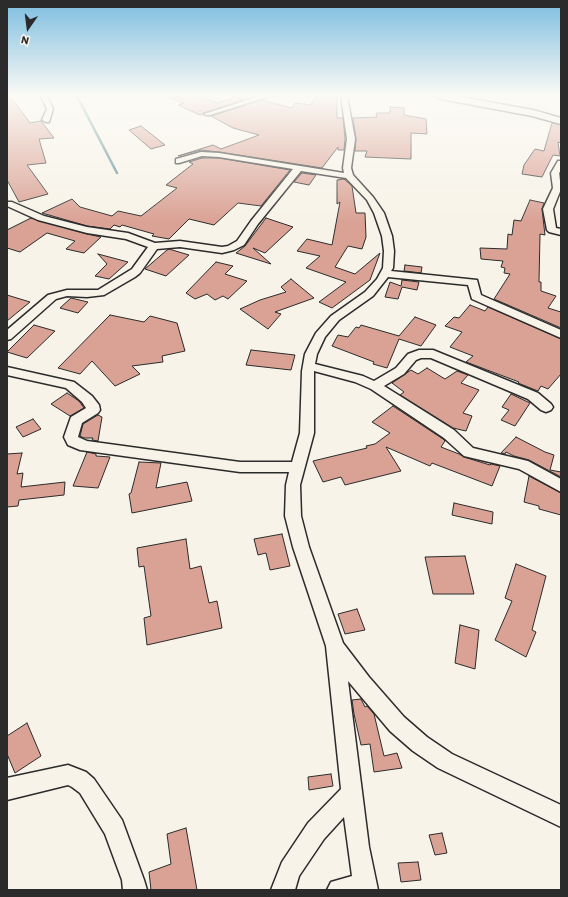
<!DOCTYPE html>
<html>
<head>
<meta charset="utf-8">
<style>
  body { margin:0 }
  #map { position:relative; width:568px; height:897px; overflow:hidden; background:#f7f3e8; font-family:Itim,sans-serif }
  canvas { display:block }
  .frame { position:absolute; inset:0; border:8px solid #2b2b2b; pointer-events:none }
  .north { position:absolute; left:8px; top:8px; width:40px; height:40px; -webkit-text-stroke:3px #f7f3e8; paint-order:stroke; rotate:194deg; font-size:11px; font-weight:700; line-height:16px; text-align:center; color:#2b2b2b }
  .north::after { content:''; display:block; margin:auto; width:14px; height:18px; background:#2b2b2b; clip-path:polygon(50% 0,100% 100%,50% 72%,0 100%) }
</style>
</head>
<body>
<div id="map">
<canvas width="568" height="897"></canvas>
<div class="frame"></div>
<div class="north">N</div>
</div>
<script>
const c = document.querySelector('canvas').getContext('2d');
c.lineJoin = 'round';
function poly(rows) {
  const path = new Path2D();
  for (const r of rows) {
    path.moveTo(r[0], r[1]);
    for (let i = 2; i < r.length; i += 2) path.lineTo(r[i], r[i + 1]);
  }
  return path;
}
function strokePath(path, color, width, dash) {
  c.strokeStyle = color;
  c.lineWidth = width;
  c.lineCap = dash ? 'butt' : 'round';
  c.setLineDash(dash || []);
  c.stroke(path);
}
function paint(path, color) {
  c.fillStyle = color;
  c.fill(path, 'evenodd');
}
const stream = poly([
  [77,96,117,173]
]);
const building = poly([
  [7,96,10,96,30,123,41,121,54,138,39,139,46,163,27,165,48,194,19,202,7,180,7,96],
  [199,96,217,103,236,97,243,100,204,113,200,115,178,105,184,103,167,97,199,96],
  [316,96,337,96,337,118,343,118,345,139,344,150,338,150,338,147,322,168,219,152,201,150,178,156,213,145,221,149,259,135,233,128,211,116,262,100,292,108,295,103,311,105,316,96],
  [390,107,404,108,404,115,426,119,427,134,411,133,411,159,365,157,367,151,355,151,356,139,353,118,377,117,376,113,390,113,390,107],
  [552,123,561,125,561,143,558,142,560,156,553,155,542,177,522,174,524,165,535,149,544,151,552,123],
  [141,126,165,145,151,149,129,130,141,126],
  [202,158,219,158,290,170,261,206,238,203,214,225,189,219,169,239,152,236,154,234,122,225,120,227,114,225,110,229,87,226,42,213,72,199,80,207,112,216,118,211,141,216,177,188,166,185,193,164,189,162,202,158],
  [302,173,316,175,309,185,294,182,302,173],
  [344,179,352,186,356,213,365,213,366,237,362,249,348,246,335,267,355,274,380,253,370,280,332,308,319,302,346,282,306,268,320,256,297,251,307,239,332,245,340,202,337,204,337,180,344,179],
  [530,200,544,203,542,209,545,235,540,234,539,282,541,282,541,291,556,296,548,308,561,312,561,328,494,299,510,274,504,273,505,268,501,267,503,261,481,259,480,248,507,249,508,234,512,235,514,220,521,221,530,200],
  [31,218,87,234,101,237,84,253,66,249,75,241,47,233,20,252,7,248,7,230,31,218],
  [266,218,293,227,265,253,253,248,271,264,236,253,245,246,266,218],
  [169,249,189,255,166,276,145,269,167,250,169,249],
  [98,254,128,262,109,279,95,276,107,264,98,254],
  [216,262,233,266,225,274,247,281,228,299,223,296,215,300,207,294,195,299,186,293,216,262],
  [405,265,422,267,421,273,404,271,405,265],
  [291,279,314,298,275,312,281,314,268,329,240,309,260,300,286,292,281,287,291,279],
  [402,280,419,282,417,290,402,287,398,299,385,297,390,282,401,286,402,280],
  [7,295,30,302,7,321,7,295],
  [71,298,88,302,78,313,60,308,71,298],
  [470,305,485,311,488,307,561,339,561,374,548,389,541,386,538,391,518,383,519,382,466,362,473,356,450,347,462,332,445,326,454,317,459,318,470,305],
  [110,315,144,322,150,316,177,323,185,351,162,356,163,362,132,366,140,374,115,386,92,361,80,374,58,368,110,315],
  [415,317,436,325,421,346,399,339,387,368,373,364,374,362,332,346,338,335,348,337,356,327,359,328,361,325,399,336,415,317],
  [34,325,55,331,27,358,7,352,34,325],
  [251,350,295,355,291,370,246,365,251,350],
  [427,368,445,379,457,371,468,375,461,383,479,390,463,413,472,416,466,431,453,428,400,395,404,392,392,383,411,370,418,374,427,368],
  [67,393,79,401,84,408,70,416,51,404,67,393],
  [511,394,530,403,515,426,501,420,509,410,502,407,511,394],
  [393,406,443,439,445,441,441,447,459,454,464,457,490,465,491,464,500,466,492,486,432,463,430,466,386,447,401,471,345,485,341,477,323,482,313,461,367,448,366,446,375,444,390,433,372,422,393,406],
  [98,415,102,417,98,441,92,440,93,438,84,438,80,436,83,424,98,415],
  [33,419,41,429,23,437,16,427,33,419],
  [516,437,545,452,554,455,550,470,561,472,561,477,529,460,514,456,506,452,505,454,501,453,516,437],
  [87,452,96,454,96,456,110,457,98,488,73,486,87,452],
  [22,453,17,474,23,473,21,487,65,482,64,495,19,500,18,506,7,507,7,454,22,453],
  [139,462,161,463,156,488,187,482,192,501,132,513,129,494,131,493,139,462],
  [529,476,561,493,561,515,539,509,539,506,524,502,529,476],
  [454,503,493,512,492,524,452,515,454,503],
  [282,534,290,566,270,570,266,553,258,555,254,539,282,534],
  [186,539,190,569,201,566,209,603,217,601,222,628,147,645,144,618,151,616,144,566,139,567,137,548,186,539],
  [465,556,474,594,433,594,425,557,465,556],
  [516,564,546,576,532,630,536,632,526,657,495,640,512,601,505,598,516,564],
  [357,609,365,630,345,634,338,614,357,609],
  [460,625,479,630,475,669,455,663,460,625],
  [361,699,365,707,367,706,374,714,384,756,397,753,402,768,374,772,370,744,361,745,354,714,352,700,361,699],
  [27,723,41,756,15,773,7,754,7,736,27,723],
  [331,774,333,786,309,790,308,777,331,774],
  [186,828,197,890,151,890,149,872,171,864,167,834,186,828],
  [442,833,447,853,435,855,429,835,442,833],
  [418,862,421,880,401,882,398,863,418,862]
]);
const street = poly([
  [41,96,47,96,53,109,49,122,46,122,42,120,47,109,41,96],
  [260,96,270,96,210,115,206,115,204,114,260,96],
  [341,96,347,96,355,139,351,168,353,175,373,197,384,213,392,236,394,251,393,268,391,271,477,280,481,295,561,330,561,338,472,299,468,285,388,277,373,296,339,320,325,337,317,354,315,364,363,376,374,381,396,368,408,354,419,350,433,350,538,393,551,404,553,407,551,410,546,412,541,410,528,399,431,358,421,358,416,360,404,374,384,386,454,430,473,448,528,461,561,479,561,492,519,469,464,456,444,438,371,389,355,382,314,371,314,433,300,485,301,516,309,547,343,643,369,677,404,717,427,737,452,754,561,805,561,827,438,768,413,751,390,731,348,681,369,847,378,890,327,890,331,882,352,876,344,817,324,839,299,876,295,890,271,890,282,862,308,823,341,789,326,646,293,547,285,516,286,485,289,472,240,472,80,450,68,445,64,437,71,417,86,408,82,402,66,388,7,375,7,367,74,382,92,396,99,405,100,410,98,413,82,423,78,437,87,441,240,462,292,462,300,433,302,371,305,354,316,333,331,316,365,292,377,279,383,268,384,251,382,236,374,213,367,200,346,178,301,171,258,224,244,245,234,250,222,253,180,247,157,249,140,273,135,277,104,295,87,297,67,296,56,299,11,339,7,340,7,330,48,295,67,290,98,290,132,269,148,247,126,239,87,233,38,220,7,206,7,202,12,202,44,216,87,227,128,233,155,243,180,241,222,247,228,246,237,241,251,221,293,169,219,157,202,156,179,163,176,163,176,159,201,152,219,153,344,173,343,168,347,139,341,96],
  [558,161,561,161,561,170,559,173,561,189,553,209,556,228,561,229,561,235,549,232,547,230,543,209,553,188,551,173,558,161],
  [68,765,86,772,94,779,122,820,144,880,147,890,123,890,122,880,105,834,80,793,72,787,68,785,7,800,7,778,68,765]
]);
const secondary = poly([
  [436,96,456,96,533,110,561,118,561,124,532,116,441,99,436,96]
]);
strokePath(stream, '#5a8a90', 2.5);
paint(building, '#daa295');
strokePath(building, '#2b2b2b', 1);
strokePath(street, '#2b2b2b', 3);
strokePath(secondary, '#2b2b2b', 3);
paint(street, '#f7f3e8');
paint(secondary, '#f7f3e8');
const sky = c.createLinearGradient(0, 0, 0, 222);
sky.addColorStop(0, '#7cbde0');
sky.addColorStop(0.43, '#fbfaf5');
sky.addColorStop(1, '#fbfaf500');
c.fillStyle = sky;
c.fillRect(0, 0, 568, 222);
</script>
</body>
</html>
